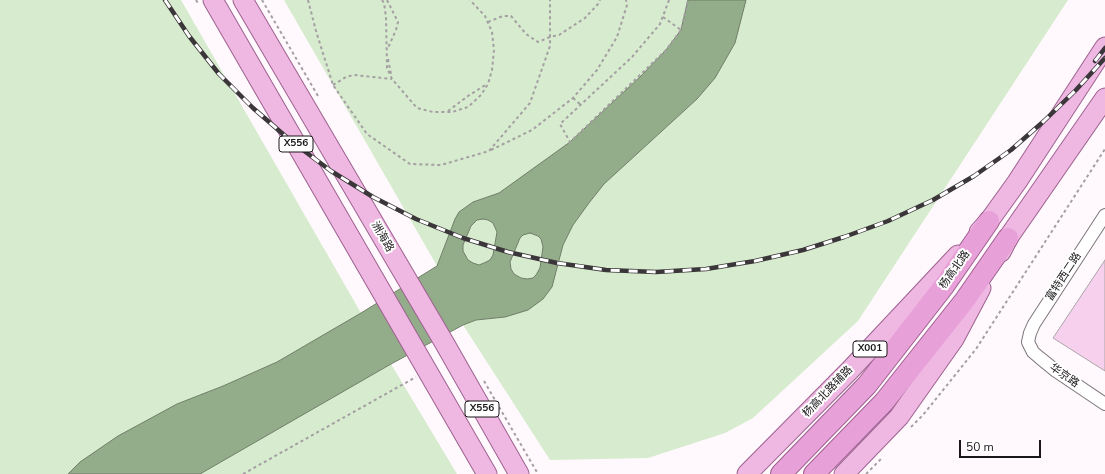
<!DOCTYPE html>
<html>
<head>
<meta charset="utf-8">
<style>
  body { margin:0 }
  #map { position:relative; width:1105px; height:474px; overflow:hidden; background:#fff9fd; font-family:"Nunito Sans",sans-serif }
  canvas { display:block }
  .scale { position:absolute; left:959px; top:440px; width:82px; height:18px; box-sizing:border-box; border:2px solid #1a1719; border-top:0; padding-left:5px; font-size:12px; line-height:14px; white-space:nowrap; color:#1a1719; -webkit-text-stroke:3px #fff; paint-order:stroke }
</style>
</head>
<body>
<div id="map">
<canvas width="1105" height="474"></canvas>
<div class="scale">50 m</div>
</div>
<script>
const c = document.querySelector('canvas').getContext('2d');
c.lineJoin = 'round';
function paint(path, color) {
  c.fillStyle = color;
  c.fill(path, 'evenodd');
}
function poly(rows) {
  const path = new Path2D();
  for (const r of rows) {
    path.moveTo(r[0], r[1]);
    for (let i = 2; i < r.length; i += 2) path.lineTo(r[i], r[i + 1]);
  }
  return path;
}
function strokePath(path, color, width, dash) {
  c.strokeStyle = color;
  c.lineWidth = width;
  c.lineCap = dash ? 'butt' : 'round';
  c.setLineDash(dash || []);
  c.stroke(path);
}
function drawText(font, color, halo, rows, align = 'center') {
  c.font = font + ' "Nunito Sans","Noto Sans SC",sans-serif';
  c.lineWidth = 4;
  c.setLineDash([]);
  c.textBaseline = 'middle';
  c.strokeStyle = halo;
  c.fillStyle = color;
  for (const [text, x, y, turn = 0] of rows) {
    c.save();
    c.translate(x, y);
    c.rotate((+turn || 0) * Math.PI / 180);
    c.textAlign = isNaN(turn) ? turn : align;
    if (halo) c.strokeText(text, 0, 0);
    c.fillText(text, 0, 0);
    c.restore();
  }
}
const green = poly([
  [0,0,181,0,361,313,277,362,223,386,177,404,80,462,68,474,0,474],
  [284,0,688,0,681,30,666,50,641,76,570,142,499,193,473,202,459,212,455,219,437,266],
  [746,0,1068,0,858,321,753,418,725,433,648,458,550,460,463,325,476,320,505,317,556,274,563,245,573,225,604,184,697,99,715,78,735,43],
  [483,219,488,220,493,223,497,232,493,255,490,260,484,263,479,265,473,263,468,260,463,251,463,245,471,226,477,220],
  [530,233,538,236,541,239,543,247,540,268,536,275,533,278,527,279,521,278,514,274,511,269,510,262,520,238,523,235],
  [391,364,457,474,200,474]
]);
const water = poly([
  [688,0,746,0,735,43,715,78,697,99,604,184,589,203,573,225,563,245,552,287,543,299,528,310,505,317,476,320,463,325,391,364,200,474,68,474,80,462,118,436,177,404,223,386,277,362,361,313,437,266,455,219,459,212,473,202,499,193,570,142,641,76,666,50,681,30,688,0],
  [483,219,488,220,493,223,497,232,493,255,490,260,484,263,479,265,473,263,468,260,463,251,463,245,471,226,477,220,483,219],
  [530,233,538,236,541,239,543,247,540,268,536,275,533,278,527,279,521,278,514,274,511,269,510,262,520,238,523,235,530,233]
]);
const building = poly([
  [1105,260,1105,371,1053,338,1105,260]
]);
const path = poly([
  [196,0,199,5],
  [262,0,318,96],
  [308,0,316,31,333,85,367,134,410,164,441,165,489,151,530,103,550,46,550,0],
  [382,0,384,3,386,17,387,68,392,79,417,108,433,112,452,112,468,107,481,95,488,84,492,70,494,50,492,32,485,16,470,0],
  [387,0,398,22,396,30,387,50],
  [669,0,660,24,632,57,560,124,570,142,666,50,681,30,688,0],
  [663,17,681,30],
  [488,22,503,16,511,16,526,34,538,42,550,37,559,35,585,18,598,4,600,0],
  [388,59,391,74],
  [333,85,346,77,354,75,392,79],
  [573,98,581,105],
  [448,111,468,96,487,84],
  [491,150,532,130,573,98,597,70,617,37,627,5,626,0],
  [484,381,538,474],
  [911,427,923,415,976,349,1105,149],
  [243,474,416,377],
  [866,474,881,459]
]);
const minor = poly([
  [1105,215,1034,324,1030,333,1028,342,1033,352,1040,358,1056,371,1105,404]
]);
const primary = poly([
  [213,0,487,474],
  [243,0,445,344,519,474],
  [979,232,989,221,1017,182,1105,47],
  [1001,252,1008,238,1105,98],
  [747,474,851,369,958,255],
  [844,474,899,417,954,339,981,288]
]);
const trunk = poly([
  [781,474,867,385,944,286,989,221],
  [814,474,884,402,965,300,1008,238]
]);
const rail = poly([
  [165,0,189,36,219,74,253,108,291,141,331,171,373,197,416,219,463,238,508,252,557,263,606,270,656,272,706,269,755,261,803,250,844,237,888,221,933,200,974,176,1011,150,1044,121,1076,90,1105,58],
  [1095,61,1105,48]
]);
const shields = [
  [296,144,34],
  [870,349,34],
  [482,409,34]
];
const shieldNames = [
  ["X556",296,144],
  ["X001",870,349],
  ["X556",482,409]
];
const streetNames = [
  ["洲海路",382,237,60],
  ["杨高北路",955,270,-55],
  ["富特西二路",1064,277,-57],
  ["华京路",1064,376,35],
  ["杨高北路辅路",828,392,-46]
];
paint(green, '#d7ebce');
paint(water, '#93ac89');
strokePath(water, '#6f7f67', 1);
paint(building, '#f6d0ec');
strokePath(building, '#ada6ab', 1);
strokePath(minor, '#7b7479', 14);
strokePath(primary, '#9d618f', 21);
strokePath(trunk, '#9d618f', 22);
strokePath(path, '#a49fa2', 2, [3, 3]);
strokePath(minor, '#fff', 12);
strokePath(primary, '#eeb8e2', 19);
strokePath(trunk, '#e8a0d8', 20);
strokePath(rail, '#3a3639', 4.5);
strokePath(rail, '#fff', 3, [9]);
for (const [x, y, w] of shields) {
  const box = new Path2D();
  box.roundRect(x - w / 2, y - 8, w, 16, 3);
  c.fillStyle = '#fff';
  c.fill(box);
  strokePath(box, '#1a1719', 1);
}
drawText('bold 10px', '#1a1719', null, shieldNames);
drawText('11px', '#1a1719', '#fff', streetNames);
</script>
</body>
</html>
